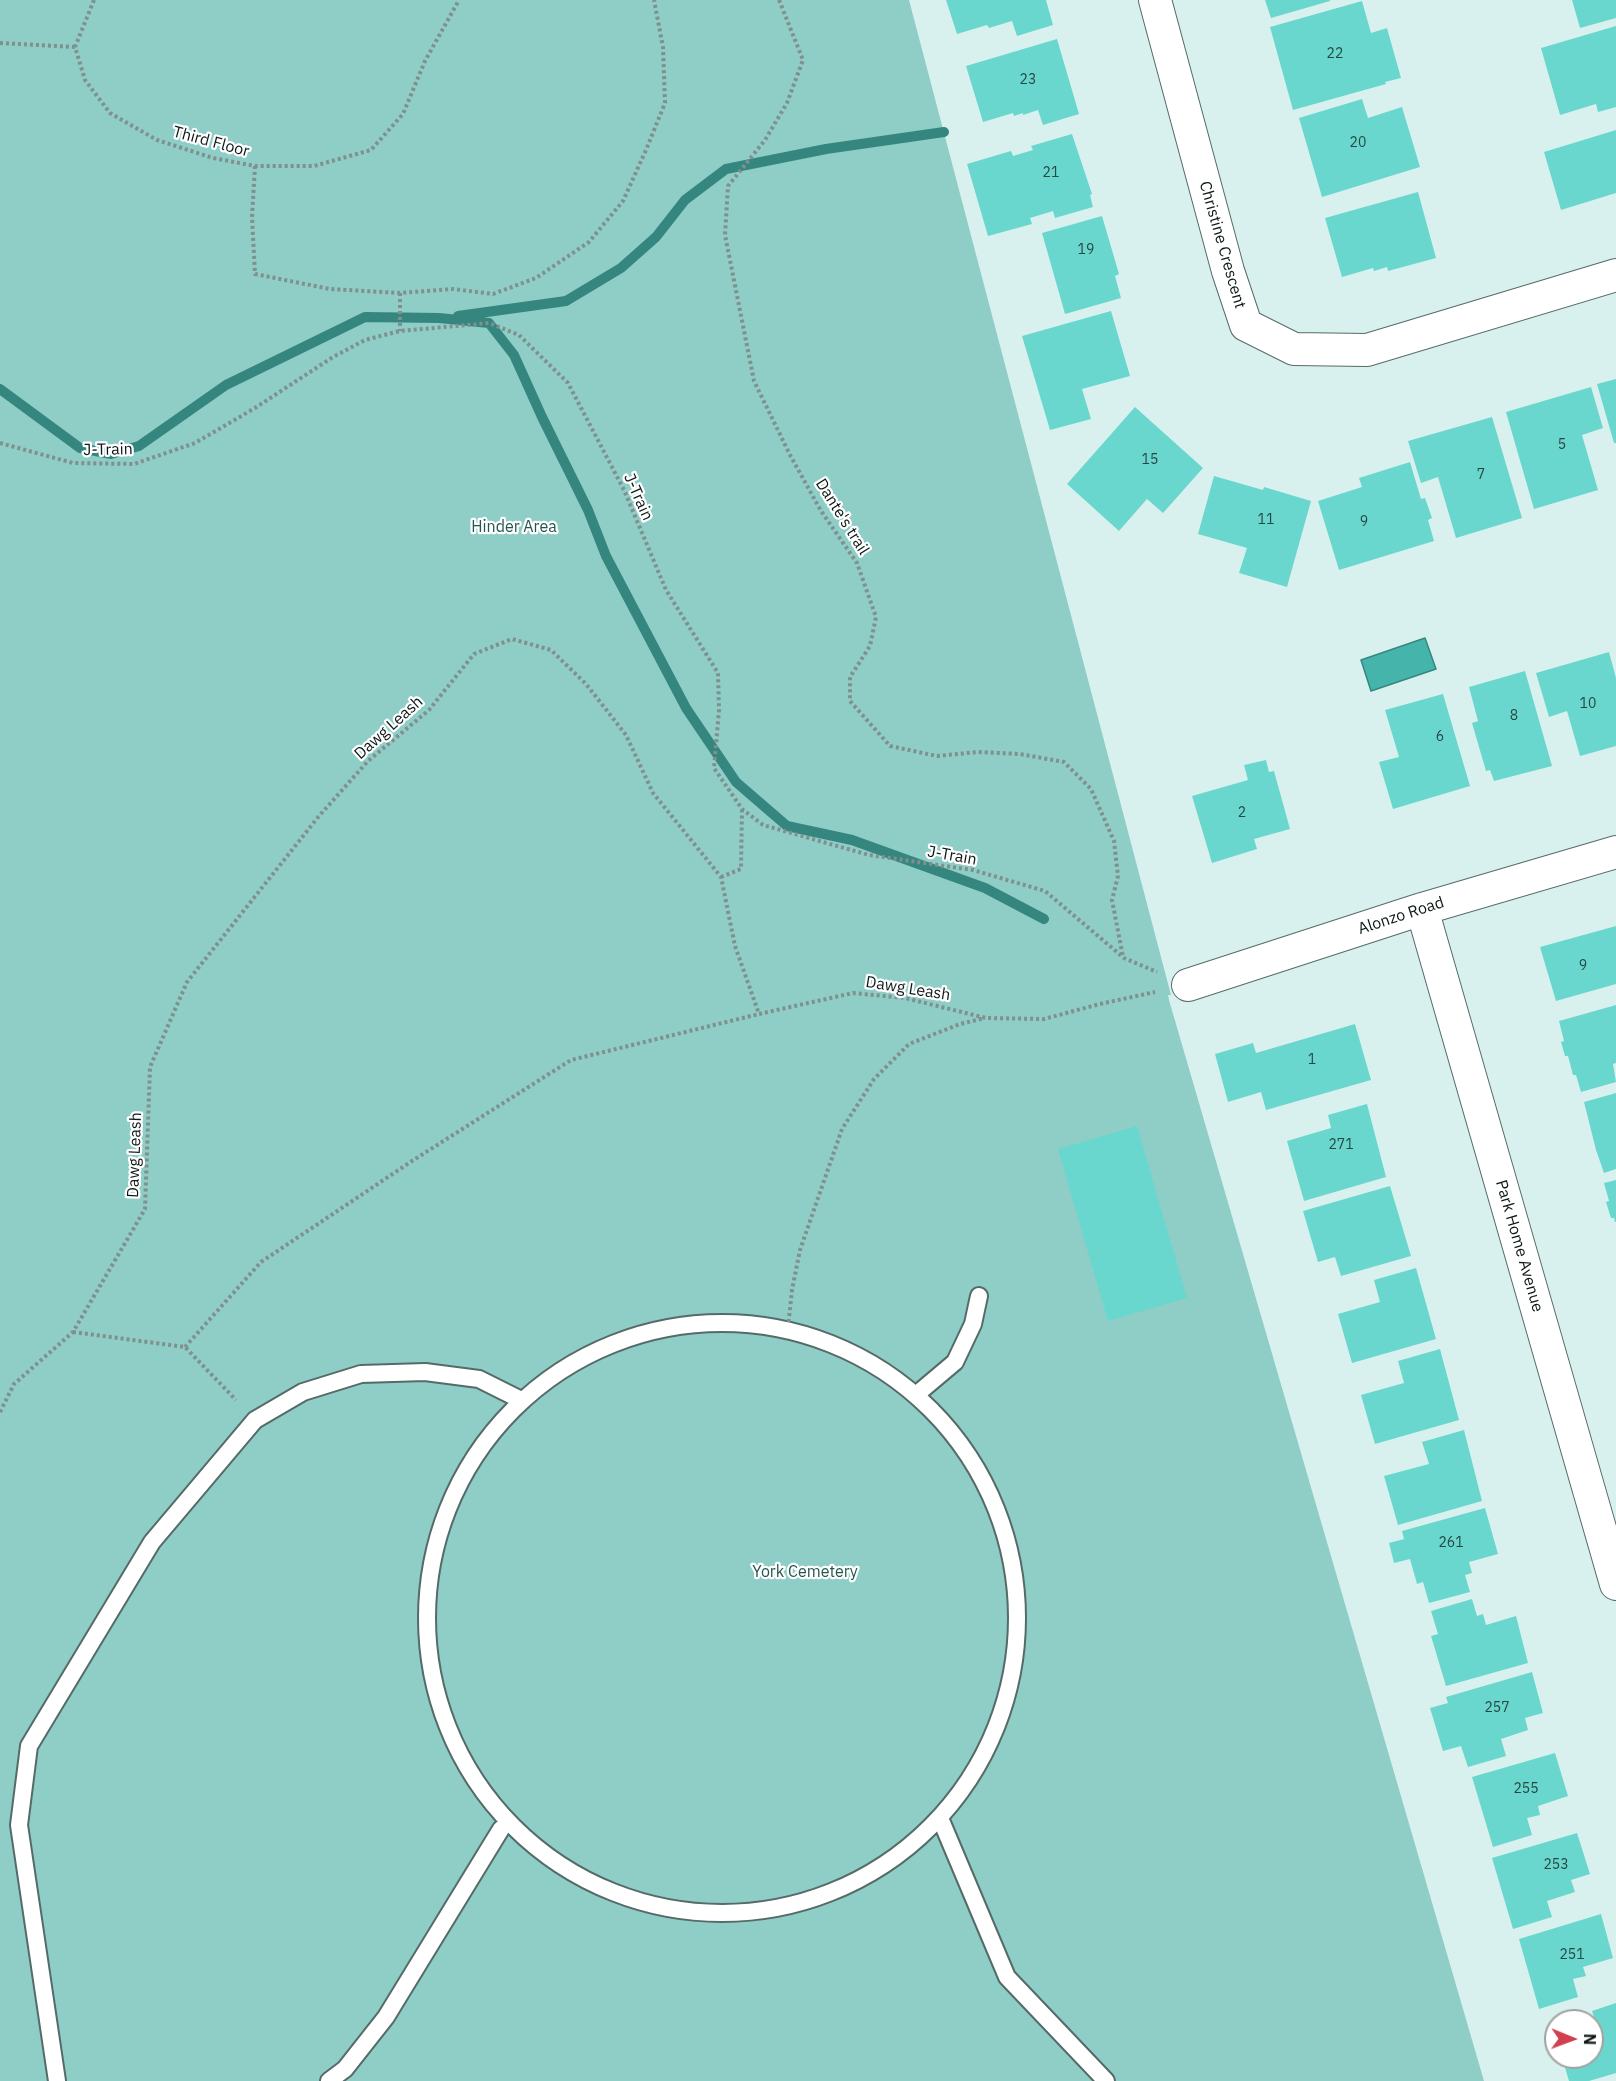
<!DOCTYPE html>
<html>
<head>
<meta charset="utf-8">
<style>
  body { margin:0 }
  #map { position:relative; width:1616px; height:2081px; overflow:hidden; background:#d9f1ee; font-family:"IBM Plex Sans",sans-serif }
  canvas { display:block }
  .north { position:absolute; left:1544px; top:2009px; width:60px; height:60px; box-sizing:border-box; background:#fff; border:2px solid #9fa3a2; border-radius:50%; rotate:91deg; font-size:16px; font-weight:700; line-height:24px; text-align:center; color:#0f1817 }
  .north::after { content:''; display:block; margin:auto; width:21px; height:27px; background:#d14050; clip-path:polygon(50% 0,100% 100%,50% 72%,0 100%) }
</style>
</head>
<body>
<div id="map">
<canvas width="1616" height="2081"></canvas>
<div class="north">N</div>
</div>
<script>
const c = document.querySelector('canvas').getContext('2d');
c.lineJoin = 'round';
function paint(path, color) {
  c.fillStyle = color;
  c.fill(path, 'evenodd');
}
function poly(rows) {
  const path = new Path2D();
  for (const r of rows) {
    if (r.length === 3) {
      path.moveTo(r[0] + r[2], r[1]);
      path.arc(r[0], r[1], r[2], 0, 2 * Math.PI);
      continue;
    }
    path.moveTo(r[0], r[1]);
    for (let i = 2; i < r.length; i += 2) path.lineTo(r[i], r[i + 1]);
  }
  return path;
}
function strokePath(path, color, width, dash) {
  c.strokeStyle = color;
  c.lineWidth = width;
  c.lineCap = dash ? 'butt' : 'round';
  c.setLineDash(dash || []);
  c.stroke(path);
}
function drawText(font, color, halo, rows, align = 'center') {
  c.font = font + ' "IBM Plex Sans",sans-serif';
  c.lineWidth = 4.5;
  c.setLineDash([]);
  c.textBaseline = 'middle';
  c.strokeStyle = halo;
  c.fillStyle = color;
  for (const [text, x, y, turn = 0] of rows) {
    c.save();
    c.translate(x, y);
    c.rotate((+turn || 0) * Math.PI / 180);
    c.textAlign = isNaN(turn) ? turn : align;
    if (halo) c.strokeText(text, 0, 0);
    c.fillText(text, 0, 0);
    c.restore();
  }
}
const green = poly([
  [0,0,909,0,1171,995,1168,995,1169,1000,1484,2081,0,2081]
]);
const water = poly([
  [1425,638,1436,669,1371,691,1361,660,1425,638]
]);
const stream = poly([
  [458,316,566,301,621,268,656,237,685,200,726,169,826,149,944,132],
  [0,389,80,448,111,454,139,446,226,385,365,317,439,318,489,323,514,355,542,417,588,510,606,556,686,708,736,782,787,826,852,840,985,888,1044,919]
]);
const building = poly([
  [946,0,1046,0,1053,25,1017,36,1012,21,989,28,987,25,957,34],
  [1265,0,1330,0,1330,1,1271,18],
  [1572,0,1616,0,1616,18,1580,28],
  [1362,1,1371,33,1387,28,1401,78,1385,82,1386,84,1293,110,1270,27],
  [1616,26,1616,107,1598,112,1596,104,1560,115,1541,48],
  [1057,39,1079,114,1043,125,1038,110,1023,115,1023,113,1014,116,1013,113,983,122,966,66],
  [1362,99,1368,118,1402,107,1420,167,1322,197,1299,118],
  [1616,130,1616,193,1561,210,1544,152],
  [1072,134,1092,194,1090,195,1093,207,1055,218,1053,211,1030,218,1032,224,988,236,967,164,1011,151,1013,156,1033,150,1031,146],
  [1418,192,1436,258,1388,271,1387,267,1374,271,1373,268,1342,277,1325,218],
  [1102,216,1119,274,1115,276,1121,298,1065,314,1042,233],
  [1111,311,1130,376,1082,389,1091,419,1050,430,1022,336],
  [1616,379,1616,443,1614,443,1597,384],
  [1591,387,1603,428,1582,435,1598,490,1534,509,1506,412],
  [1135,407,1203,468,1163,513,1147,499,1119,531,1067,484],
  [1492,417,1522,518,1456,538,1438,477,1421,483,1408,441],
  [1410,462,1421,499,1425,498,1432,518,1428,520,1434,541,1339,570,1318,501,1362,487,1359,478],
  [1214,476,1263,490,1264,487,1311,501,1287,587,1239,573,1247,548,1198,534],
  [1609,652,1616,678,1616,746,1580,756,1567,711,1549,717,1536,673],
  [1525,671,1552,766,1494,781,1490,770,1486,771,1472,723,1478,721,1469,687],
  [1443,694,1470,786,1393,809,1379,762,1399,757,1385,710],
  [1266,760,1269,772,1274,771,1290,829,1254,839,1257,849,1212,863,1192,796,1248,780,1244,765],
  [1616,926,1616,984,1556,1001,1540,947],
  [1616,1005,1616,1063,1613,1064,1616,1082,1581,1092,1576,1075,1573,1075,1568,1056,1565,1056,1561,1042,1564,1041,1559,1021],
  [1355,1024,1371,1080,1266,1110,1261,1092,1228,1102,1215,1054,1253,1043,1256,1053],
  [1616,1093,1616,1169,1604,1173,1596,1150,1584,1102],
  [1367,1104,1386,1177,1304,1201,1287,1141,1331,1128,1328,1115],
  [1137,1126,1187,1298,1108,1321,1058,1149],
  [1616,1180,1616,1222,1615,1222,1614,1218,1611,1218,1606,1202,1609,1201,1604,1183],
  [1390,1186,1411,1256,1341,1276,1335,1257,1318,1262,1303,1211],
  [1416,1268,1436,1339,1352,1363,1338,1314,1380,1302,1374,1280],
  [1440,1349,1459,1420,1375,1444,1361,1395,1404,1383,1398,1361],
  [1464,1430,1482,1501,1398,1525,1384,1476,1429,1464,1422,1442],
  [1485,1508,1498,1554,1469,1562,1472,1573,1465,1575,1470,1592,1429,1603,1423,1582,1417,1584,1410,1559,1394,1563,1389,1543,1404,1539,1402,1531],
  [1472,1599,1477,1616,1483,1614,1486,1625,1516,1616,1528,1663,1446,1686,1431,1636,1438,1634,1431,1611],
  [1532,1672,1543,1713,1525,1718,1528,1730,1501,1739,1506,1756,1468,1767,1461,1746,1443,1751,1430,1708,1448,1703,1446,1697],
  [1555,1753,1568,1796,1538,1806,1540,1815,1527,1818,1532,1835,1493,1847,1472,1777],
  [1577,1833,1590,1874,1571,1880,1575,1892,1547,1901,1552,1917,1513,1929,1492,1858],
  [1601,1914,1613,1958,1583,1967,1586,1976,1573,1979,1578,1997,1539,2009,1519,1939],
  [1616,2003,1616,2073,1589,2081,1569,2081,1562,2057,1592,2057,1592,2031,1598,2029,1592,2011]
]);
const path = poly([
  [94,0,75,47,85,80,110,113,157,140,213,158,255,166,314,166,371,150,403,114,425,61,459,0],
  [779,0,803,60,787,103,765,140,728,186,725,235,754,381,790,455,821,511,857,563,876,617,870,646,850,677,850,701,890,746,937,756,978,752,1020,754,1064,762,1091,789,1114,841,1118,876,1112,900,1123,957],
  [0,43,75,47],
  [255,166,252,217,255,274,330,289,400,293,453,289,493,294,536,278,589,242,623,201,646,150,665,103,663,47,654,0],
  [400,293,400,331],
  [0,443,73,463,134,464,195,443,255,408,333,357,365,340,400,331,489,323,519,335,568,383,624,490,666,590,718,673,719,710,714,768,742,809,763,825,869,855,973,870,1045,891,1124,958,1157,972],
  [721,877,741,869,742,809],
  [788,1328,792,1290,800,1250,842,1129,874,1079,909,1044,960,1024,985,1018],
  [73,1332,185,1347,236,1400],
  [185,1347,261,1262,412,1161,571,1060,759,1014],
  [0,1412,14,1384,73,1332,145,1209,150,1067,187,982,319,816,368,761,429,710,474,654,512,639,551,650,586,684,626,735,653,793,721,877,735,946,759,1014,853,993,905,998,986,1018,1044,1019,1100,1004,1155,992]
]);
const lane = poly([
  [722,1618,295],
  [917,1394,955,1362,973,1324,979,1296],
  [940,1818,1007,1977,1106,2081],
  [57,2081,19,1825,29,1746,152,1542,255,1420,303,1392,361,1374,425,1372,479,1379,521,1400],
  [329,2081,345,2069,386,2017,501,1829]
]);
const street = poly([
  [1155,0,1228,271,1246,325,1294,349,1367,350,1616,275],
  [1422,909,1616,1584],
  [1188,985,1422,909,1616,852]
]);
const numberNames = [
  ["22",1335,54],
  ["23",1028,80],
  ["20",1358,143],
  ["21",1051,173],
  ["19",1086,250],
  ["5",1562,445],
  ["15",1150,460],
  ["7",1481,475],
  ["11",1266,520],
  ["9",1364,522],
  ["10",1588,704],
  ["8",1514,716],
  ["6",1440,737],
  ["2",1242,813],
  ["9",1583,966],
  ["1",1312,1060],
  ["271",1341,1145],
  ["261",1451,1543],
  ["257",1497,1708],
  ["255",1526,1789],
  ["253",1556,1865],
  ["251",1572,1955]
];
const streetNames = [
  ["Third Floor",211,142,15],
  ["Christine Crescent",1222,245,74],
  ["J-Train",108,450,-1],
  ["J-Train",638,497,66],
  ["Dante's trail",842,517,58],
  ["Dawg Leash",389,728,-42],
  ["J-Train",952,856,10],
  ["Alonzo Road",1401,916,-18],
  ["Dawg Leash",908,989,9],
  ["Dawg Leash",135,1155,-88],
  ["Park Home Avenue",1519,1246,74]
];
const parkNames = [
  ["Hinder Area",514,527],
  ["York Cemetery",805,1572]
];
paint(green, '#8fcdc7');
paint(water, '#45b5ac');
strokePath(water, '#35867f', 1.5);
strokePath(stream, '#35867f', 10);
paint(building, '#6ad7ce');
strokePath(lane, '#556b68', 20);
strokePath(street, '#556b68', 34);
strokePath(path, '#7f908e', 4, [3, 3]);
strokePath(lane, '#fff', 16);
strokePath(street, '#fff', 32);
drawText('14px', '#264845', null, numberNames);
drawText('16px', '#0f1817', '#fff', streetNames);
drawText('16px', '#265651', '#fff', parkNames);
</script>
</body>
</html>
